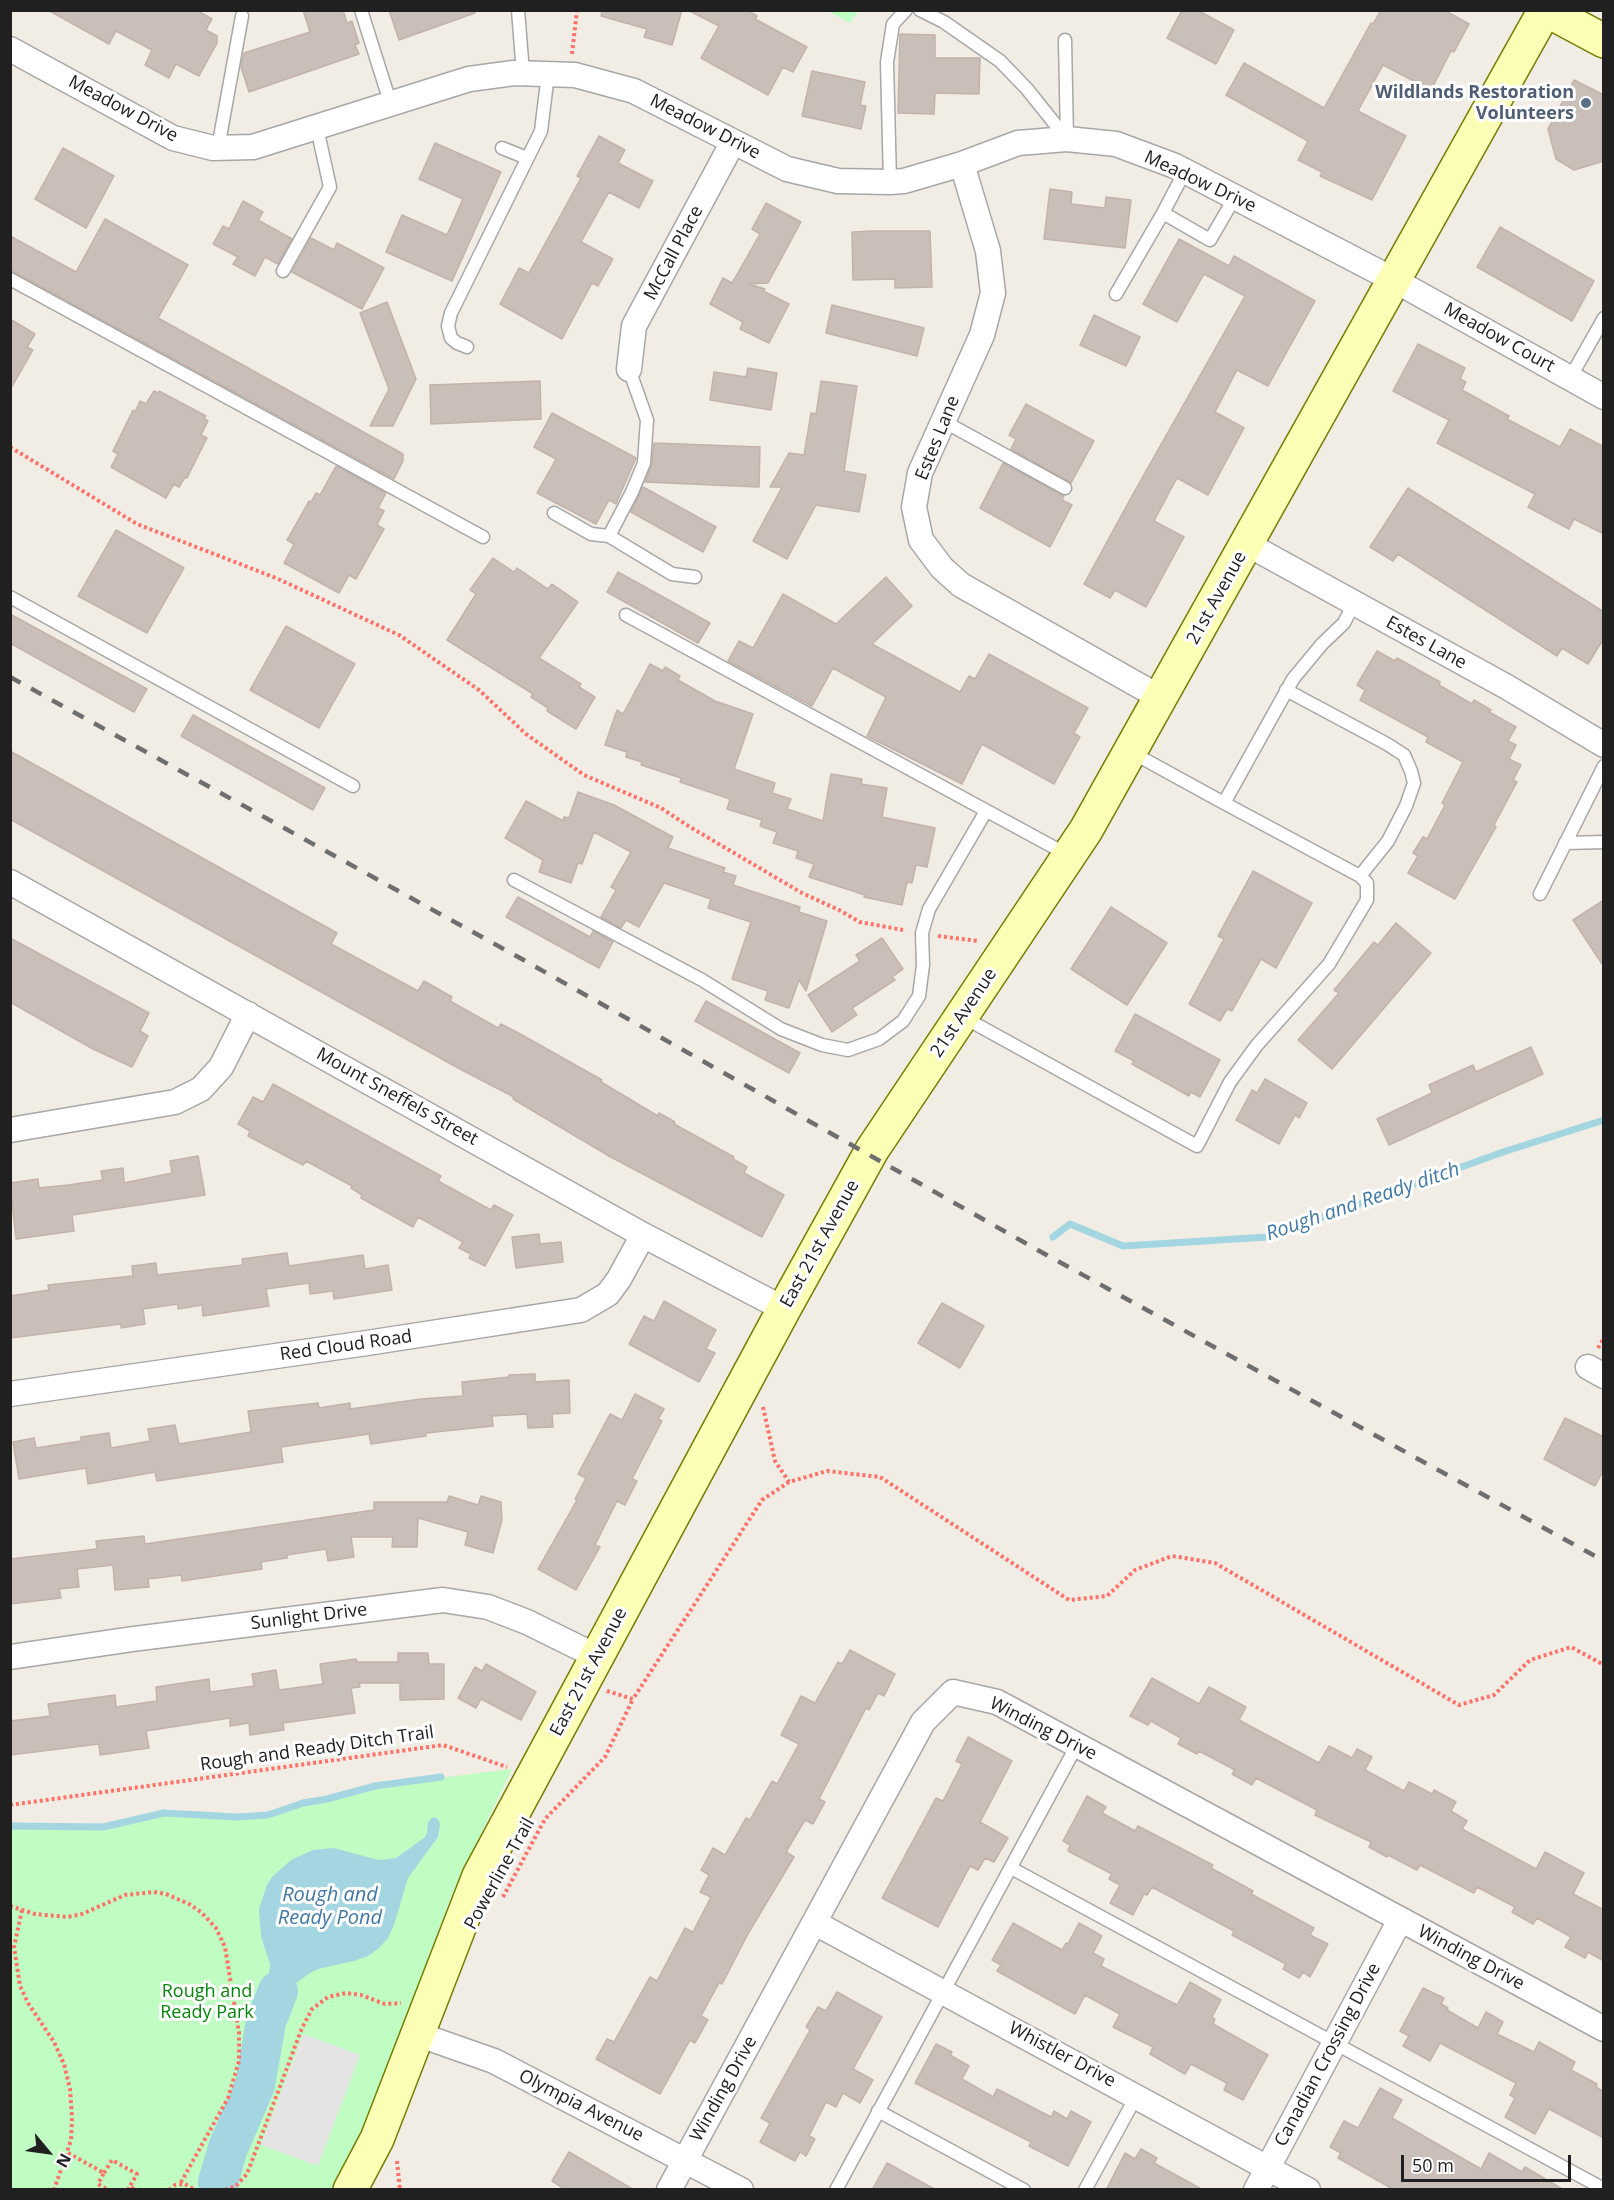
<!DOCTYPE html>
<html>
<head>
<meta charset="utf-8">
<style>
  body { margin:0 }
  #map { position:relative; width:1614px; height:2200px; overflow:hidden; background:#f1ede5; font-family:"Open Sans",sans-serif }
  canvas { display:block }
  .frame { position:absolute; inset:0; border:12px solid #202020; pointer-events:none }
  .north { position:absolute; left:18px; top:2122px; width:60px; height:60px; -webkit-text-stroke:4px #fff; paint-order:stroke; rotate:119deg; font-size:16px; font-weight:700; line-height:24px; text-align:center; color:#202020 }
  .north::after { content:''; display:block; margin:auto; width:21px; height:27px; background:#202020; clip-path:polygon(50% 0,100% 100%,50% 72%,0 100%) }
  .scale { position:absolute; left:1401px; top:2155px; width:170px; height:27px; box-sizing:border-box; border:3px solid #202020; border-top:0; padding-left:8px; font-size:18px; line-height:21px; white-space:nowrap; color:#202020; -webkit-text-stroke:4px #fff; paint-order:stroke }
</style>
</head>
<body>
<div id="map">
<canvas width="1614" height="2200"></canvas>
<div class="frame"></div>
<div class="north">N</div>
<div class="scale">50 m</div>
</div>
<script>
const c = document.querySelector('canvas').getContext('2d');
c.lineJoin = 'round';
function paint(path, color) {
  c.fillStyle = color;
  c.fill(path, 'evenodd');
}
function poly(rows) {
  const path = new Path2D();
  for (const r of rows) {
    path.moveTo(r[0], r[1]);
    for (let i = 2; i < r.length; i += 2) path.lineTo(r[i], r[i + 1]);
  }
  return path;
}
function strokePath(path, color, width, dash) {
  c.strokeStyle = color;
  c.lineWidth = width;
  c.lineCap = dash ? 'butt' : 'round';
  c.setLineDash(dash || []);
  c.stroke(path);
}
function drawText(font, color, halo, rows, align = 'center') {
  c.font = font + ' "Open Sans",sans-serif';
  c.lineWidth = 6;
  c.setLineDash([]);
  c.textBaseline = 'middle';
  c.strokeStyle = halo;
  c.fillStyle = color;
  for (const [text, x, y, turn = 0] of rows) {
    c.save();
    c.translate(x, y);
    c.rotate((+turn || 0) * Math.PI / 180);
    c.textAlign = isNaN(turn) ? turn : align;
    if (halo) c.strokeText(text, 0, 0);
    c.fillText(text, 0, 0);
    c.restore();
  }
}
const park = poly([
  [828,11,858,11,850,23],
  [512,1769,453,1892,373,2105,360,2136,331,2189,11,2189,10,1826,103,1827,164,1813,237,1817,268,1815,303,1803,327,1799,375,1786]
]);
const parking = poly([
  [303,2034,360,2055,318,2166,261,2145]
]);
const water = poly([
  [433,1817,438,1819,440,1824,438,1837,408,1878,394,1925,388,1938,378,1949,368,1956,354,1961,318,1969,310,1973,285,1991,271,1988,268,1983,270,1964,261,1936,259,1909,267,1885,272,1877,291,1860,313,1850,334,1848,378,1860,396,1858,424,1838,427,1833,428,1822]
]);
const stream = poly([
  [1053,1237,1070,1224,1123,1246,1268,1237,1503,1152,1604,1120],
  [10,1826,103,1827,164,1813,237,1817,268,1815,303,1803,327,1799,375,1786,441,1777]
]);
const river = poly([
  [218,2182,228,2148,255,2085,266,2022,278,1991]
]);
const building = poly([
  [48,10,196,10,212,19,206,30,217,36,217,43,199,76,176,64,169,78,145,65,152,50,116,31,109,44,48,10],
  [303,10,343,10,347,23,352,21,359,43,355,45,359,54,249,92,241,67,244,53,310,32,303,10],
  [389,10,474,10,475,13,399,40,389,10],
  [602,10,682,10,672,45,644,37,647,29,601,16,602,10],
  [688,10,747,10,757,16,755,19,807,47,793,72,783,67,768,95,701,58,719,26,688,10],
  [1182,10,1197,10,1234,30,1216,64,1167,38,1182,10],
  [1381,10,1444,10,1469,24,1454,52,1451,51,1431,90,1383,65,1358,111,1406,136,1372,200,1320,176,1322,172,1298,160,1308,141,1226,95,1244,63,1324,108,1371,23,1373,24,1381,10],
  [900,34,935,35,935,58,980,58,979,94,935,93,934,114,898,113,900,34],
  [812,71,865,82,860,105,866,106,861,129,802,116,812,71],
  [1574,80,1604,95,1604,161,1574,170,1556,159,1548,129,1574,80],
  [599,136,625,150,618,163,653,181,639,208,609,192,581,242,613,259,598,286,592,283,562,339,500,304,519,268,529,273,581,178,577,176,599,136],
  [435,143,501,172,452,281,386,252,402,215,447,235,463,199,419,179,435,143],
  [63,148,114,176,86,228,35,199,63,148],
  [1050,189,1072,192,1071,204,1105,208,1106,197,1131,200,1125,248,1044,239,1050,189],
  [243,201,263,212,258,220,292,239,278,264,265,257,255,276,233,264,238,257,213,244,223,226,229,229,243,201],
  [766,203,801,222,768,283,749,284,765,289,763,291,789,304,769,343,740,329,743,322,710,304,723,278,732,283,760,234,752,229,766,203],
  [105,219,188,265,158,318,403,454,403,461,394,479,10,270,10,236,76,272,105,219],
  [1500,227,1594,281,1572,321,1477,267,1500,227],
  [873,231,930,231,932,287,895,288,895,279,853,280,852,232,873,231],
  [311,238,334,250,337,243,384,268,362,309,292,272,311,238],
  [1179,239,1229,266,1234,256,1315,301,1268,386,1237,370,1215,412,1244,428,1208,495,1177,478,1163,504,1154,521,1184,537,1146,607,1115,590,1110,598,1084,584,1133,494,1245,296,1204,274,1177,322,1143,304,1179,239],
  [387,302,416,379,393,426,370,426,389,389,360,313,387,302],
  [832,305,924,328,917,356,826,333,832,305],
  [1094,315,1140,337,1126,366,1080,345,1094,315],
  [10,319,35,334,27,347,33,350,10,390,10,319],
  [1418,344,1465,368,1460,379,1466,382,1462,390,1509,416,1507,419,1560,447,1570,429,1604,447,1604,534,1574,519,1569,529,1528,507,1535,494,1437,443,1449,420,1393,391,1418,344],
  [748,368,777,373,771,410,710,400,714,372,746,377,748,368],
  [540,381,541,419,431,424,430,385,540,381],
  [821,381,857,386,844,471,866,475,859,512,816,505,787,559,753,541,782,487,770,487,789,453,804,455,811,413,816,414,821,381],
  [154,391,158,393,159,391,174,399,206,416,204,418,208,421,201,435,207,438,187,478,185,477,179,487,174,484,166,498,111,467,118,454,113,451,133,410,135,412,140,401,146,404,154,391],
  [1026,404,1094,441,1071,483,1011,449,1016,439,1009,435,1026,404],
  [552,413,636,458,616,504,609,500,596,524,537,493,556,459,534,447,552,413],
  [654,443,760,447,759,487,645,482,652,464,654,443],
  [1003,463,1064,496,1062,500,1072,505,1050,547,980,508,1003,463],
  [336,466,386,493,378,508,384,511,377,525,384,529,356,579,349,575,339,593,284,563,294,544,287,540,309,501,311,502,316,493,320,495,336,466],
  [643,487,716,527,703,552,631,512,643,487],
  [1408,488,1604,612,1604,638,1588,664,1562,648,1557,656,1398,554,1393,561,1370,547,1408,488],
  [116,530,184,568,147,633,78,596,116,530],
  [493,558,514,572,517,568,548,589,552,584,578,602,539,658,581,684,579,687,595,697,576,729,547,711,548,708,531,697,533,694,447,640,476,594,470,590,493,558],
  [618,572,710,623,698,643,607,592,618,572],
  [886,577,912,606,872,644,960,692,969,676,975,679,989,654,1088,708,1074,733,1080,737,1054,784,982,744,962,784,867,736,886,697,833,668,812,706,728,661,739,641,753,648,783,594,836,624,886,577],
  [10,614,147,689,134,712,10,643,10,614],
  [286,626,355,664,319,728,250,690,286,626],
  [1377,651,1395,661,1397,658,1440,682,1439,685,1472,704,1474,700,1491,710,1489,712,1516,727,1508,741,1516,745,1509,759,1521,765,1513,780,1517,782,1494,825,1496,827,1455,899,1408,873,1418,856,1413,853,1423,837,1427,839,1445,805,1442,803,1463,762,1426,742,1428,737,1360,700,1365,690,1357,685,1377,651],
  [650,664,663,671,665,667,680,676,678,680,715,701,753,714,734,769,775,783,772,793,791,799,787,809,823,821,831,774,862,779,861,784,887,788,882,817,935,828,927,867,916,865,912,883,907,882,902,905,864,897,865,895,809,877,814,864,796,858,798,851,773,843,777,832,760,826,762,820,727,809,730,799,680,782,681,778,641,765,642,762,626,757,627,752,605,745,617,710,623,714,650,664],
  [193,715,325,788,313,810,181,736,193,715],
  [10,751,337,933,331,944,418,991,424,981,452,997,450,1001,498,1028,501,1024,522,1035,602,1080,601,1082,658,1116,659,1113,675,1122,674,1124,734,1157,733,1159,747,1167,744,1173,784,1195,762,1237,609,1156,513,1099,514,1097,460,1069,10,819,10,751],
  [578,792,614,805,673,837,668,848,725,868,723,872,736,876,733,885,800,907,799,912,827,921,806,991,799,980,789,1008,765,1000,768,991,732,979,751,922,708,908,711,899,664,883,639,927,626,920,621,928,601,917,616,890,611,887,631,852,594,832,582,864,578,863,571,883,539,872,543,860,505,838,526,801,563,821,564,817,569,818,578,792],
  [1253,871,1312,903,1276,968,1261,959,1232,1011,1227,1009,1220,1021,1189,1004,1224,939,1218,936,1253,871],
  [518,897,590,937,593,931,613,942,599,968,506,917,518,897],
  [1604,900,1604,967,1573,920,1604,900],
  [1111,907,1167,943,1127,1005,1071,969,1111,907],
  [1396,923,1431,953,1332,1069,1298,1040,1339,993,1334,990,1374,942,1378,945,1396,923],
  [10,938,149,1013,140,1031,148,1036,132,1067,93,1049,10,1002,10,938],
  [882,938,903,969,892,977,895,980,852,1008,857,1015,832,1032,808,995,860,961,856,955,882,938],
  [706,1001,800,1053,789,1073,695,1021,706,1001],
  [1135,1014,1220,1060,1200,1097,1191,1092,1189,1096,1132,1064,1134,1061,1115,1051,1135,1014],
  [1531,1047,1543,1074,1389,1145,1377,1119,1432,1093,1429,1085,1473,1065,1476,1072,1531,1047],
  [1265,1079,1307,1103,1299,1118,1295,1115,1279,1144,1236,1120,1252,1090,1257,1093,1265,1079],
  [273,1084,441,1176,438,1181,491,1210,494,1205,513,1215,485,1266,469,1258,471,1254,459,1248,463,1242,418,1217,413,1227,361,1198,362,1195,351,1188,352,1186,306,1161,303,1165,248,1136,250,1131,238,1124,253,1097,263,1102,273,1084],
  [198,1156,205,1195,72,1215,74,1231,16,1239,10,1183,38,1179,39,1188,68,1185,103,1180,101,1171,123,1168,124,1183,172,1173,170,1161,198,1156],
  [539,1234,540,1244,561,1242,563,1262,516,1268,512,1237,539,1234],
  [287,1253,289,1266,363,1255,365,1269,388,1265,392,1290,334,1299,333,1291,310,1294,309,1283,266,1289,269,1306,203,1316,202,1305,178,1309,178,1304,143,1309,145,1324,121,1328,121,1324,10,1338,10,1296,49,1290,48,1285,133,1276,132,1266,156,1263,157,1275,243,1265,242,1259,287,1253],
  [664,1301,716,1330,706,1349,715,1353,699,1382,629,1344,644,1316,654,1321,664,1301],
  [942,1303,984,1326,960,1368,918,1343,942,1303],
  [535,1374,535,1382,569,1380,570,1413,552,1414,553,1427,528,1428,527,1414,492,1416,493,1426,426,1433,426,1436,371,1444,369,1434,281,1447,283,1462,157,1481,155,1472,88,1484,86,1468,19,1479,13,1442,34,1438,36,1448,81,1441,81,1437,109,1433,111,1448,150,1441,148,1429,175,1425,179,1444,251,1432,248,1411,318,1403,319,1408,350,1403,350,1409,421,1399,463,1396,462,1382,509,1377,509,1375,535,1374],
  [635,1394,664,1409,658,1419,662,1421,632,1479,637,1481,625,1505,617,1501,595,1545,600,1547,576,1590,538,1569,577,1500,575,1499,586,1478,578,1474,610,1414,622,1420,635,1394],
  [1565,1418,1604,1437,1604,1469,1595,1486,1544,1459,1565,1418],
  [449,1496,478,1505,481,1496,501,1502,502,1520,493,1553,465,1545,468,1532,418,1518,417,1547,392,1547,393,1537,351,1537,354,1557,328,1561,326,1549,287,1555,287,1558,261,1562,262,1569,182,1581,181,1575,148,1579,149,1587,115,1590,113,1565,77,1569,79,1587,59,1589,61,1598,10,1604,10,1559,97,1549,96,1541,144,1536,145,1544,374,1510,374,1502,447,1502,449,1496],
  [850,1650,895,1674,884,1696,878,1693,869,1710,866,1708,819,1799,825,1802,813,1824,805,1820,786,1852,794,1857,749,1932,722,1984,719,1983,701,2016,708,2020,695,2043,690,2040,660,2094,596,2059,607,2039,614,2042,650,1977,657,1981,685,1928,693,1932,711,1897,700,1892,709,1875,701,1870,713,1848,725,1855,746,1818,750,1820,772,1781,777,1784,799,1744,781,1735,801,1696,815,1703,838,1662,842,1664,850,1650],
  [398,1653,428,1653,429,1664,444,1664,444,1699,400,1700,400,1683,359,1683,360,1687,351,1688,355,1713,283,1723,284,1730,250,1735,249,1723,230,1726,230,1718,146,1731,149,1748,100,1755,99,1744,10,1755,10,1721,50,1716,48,1704,115,1695,116,1707,157,1701,156,1687,209,1679,210,1692,254,1686,252,1674,276,1670,279,1690,323,1684,320,1664,356,1659,357,1662,398,1662,398,1653],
  [486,1664,536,1692,521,1720,481,1699,476,1708,458,1698,475,1667,482,1671,486,1664],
  [1152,1678,1199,1704,1209,1687,1246,1707,1239,1720,1319,1763,1329,1746,1352,1758,1357,1749,1372,1757,1365,1770,1404,1791,1409,1782,1432,1794,1434,1790,1456,1802,1451,1811,1467,1821,1462,1829,1536,1869,1545,1852,1584,1873,1573,1894,1604,1910,1604,1961,1588,1952,1585,1958,1565,1947,1571,1937,1537,1918,1533,1924,1512,1912,1515,1907,1477,1887,1474,1893,1420,1865,1417,1870,1388,1855,1387,1857,1369,1847,1371,1842,1315,1815,1317,1810,1256,1778,1252,1785,1232,1774,1235,1770,1199,1751,1197,1754,1178,1744,1181,1738,1151,1721,1148,1725,1130,1716,1152,1678],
  [968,1737,1012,1761,980,1822,1008,1838,994,1862,985,1858,978,1870,970,1866,938,1927,882,1898,936,1798,943,1801,962,1764,956,1761,968,1737],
  [1087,1796,1106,1807,1102,1813,1135,1831,1138,1826,1213,1865,1211,1868,1253,1891,1251,1894,1314,1928,1310,1935,1328,1944,1310,1977,1303,1972,1299,1978,1283,1969,1286,1964,1232,1935,1234,1931,1152,1887,1147,1895,1144,1894,1133,1915,1110,1903,1120,1885,1109,1879,1112,1874,1068,1851,1070,1845,1063,1841,1087,1796],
  [1013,1923,1062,1950,1066,1943,1068,1944,1079,1923,1102,1936,1093,1953,1104,1959,1101,1966,1177,2005,1190,1982,1221,2000,1212,2017,1215,2019,1213,2024,1268,2055,1243,2100,1224,2090,1227,2083,1191,2064,1185,2074,1150,2054,1153,2047,1113,2027,1120,2014,1085,1995,1075,2014,997,1971,1001,1965,992,1960,1013,1923],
  [1423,1988,1444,1998,1441,2004,1448,2008,1447,2010,1478,2028,1486,2012,1503,2022,1497,2034,1534,2052,1539,2042,1575,2062,1571,2070,1597,2084,1596,2087,1604,2092,1604,2138,1549,2109,1535,2134,1505,2117,1515,2098,1510,2095,1516,2083,1440,2043,1430,2061,1403,2046,1409,2036,1400,2031,1423,1988],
  [837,1992,882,2017,853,2069,873,2080,860,2103,843,2093,836,2107,826,2102,809,2136,815,2139,806,2156,800,2152,795,2161,760,2142,770,2123,761,2118,810,2030,806,2027,818,2007,826,2011,837,1992],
  [936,2044,952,2052,950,2055,969,2066,962,2079,993,2097,997,2089,1051,2117,1054,2111,1067,2119,1071,2111,1091,2122,1068,2166,1029,2146,1031,2142,915,2083,936,2044],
  [1380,2088,1402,2100,1392,2118,1481,2169,1489,2153,1522,2172,1525,2167,1564,2190,1395,2190,1391,2188,1338,2158,1341,2153,1330,2147,1344,2121,1358,2128,1380,2088],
  [1141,2149,1157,2158,1154,2163,1203,2190,1106,2190,1125,2153,1135,2159,1141,2149],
  [569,2152,634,2190,566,2190,552,2181,569,2152],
  [887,2163,936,2190,872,2190,887,2163]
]);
const path = poly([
  [572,54,577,10],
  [10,447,137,524,276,578,399,635,479,690,526,734,584,775,661,808,690,827,802,893,839,910,860,922,903,930],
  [938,936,978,941],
  [1598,1348,1604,1338],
  [763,1407,775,1461,789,1482],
  [607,1691,633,1699,762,1500,789,1482,827,1471,880,1477,1069,1600,1107,1596,1135,1570,1172,1556,1215,1563,1459,1705,1494,1695,1530,1660,1571,1647,1604,1665],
  [10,1805,443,1745,507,1767],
  [503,1897,545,1819,605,1757,633,1699],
  [10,1906,35,1914,67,1917,82,1914,125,1895,154,1892,166,1894,189,1904,201,1912,216,1928,225,1947,239,2033,239,2061,228,2098,180,2184],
  [22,1910,14,1947,20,1986,28,2003,54,2042,64,2064,70,2089,72,2118,71,2140,54,2190],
  [68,2153,104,2173,98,2184,108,2190],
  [397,2161,400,2190],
  [104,2173,112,2160,137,2174,130,2186],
  [128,2190,130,2186,135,2190],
  [169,2190,175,2185,185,2184,195,2190],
  [225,2190,236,2186,247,2174,302,2028,312,2009,328,1997,346,1993,361,1995,385,2004,401,2003]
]);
const lane = poly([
  [361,10,391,105],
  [518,10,523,73],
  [920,10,944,22,1000,61,1027,89,1067,139],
  [1065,40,1067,139],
  [218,148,242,16],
  [502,148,527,158],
  [1185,171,1163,213,1210,240,1235,197],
  [890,182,887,62,893,24,906,10],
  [283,271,330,187,317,128],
  [10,279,483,537],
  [1116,294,1163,213],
  [467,347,457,343,451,338,448,326,451,313,541,131,548,74],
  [629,369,647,420,644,463,632,492,609,536,672,574,695,577],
  [1570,378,1604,318],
  [943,421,1065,488],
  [554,513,591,534,609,536],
  [10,597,353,786],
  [626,615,1068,855],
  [1286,690,1387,744,1404,755,1411,771,1414,783,1406,806,1388,841,1360,876],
  [1131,752,1224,803,1293,679,1322,644,1344,623,1354,603],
  [1565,843,1604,842],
  [514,880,702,980,781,1029,822,1045,848,1050,879,1039,903,1021,919,996,923,965,922,933,929,909,986,811],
  [1540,894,1604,766],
  [963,1017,1197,1146,1230,1082,1257,1045,1329,964,1367,900,1367,883,1360,876,1224,803],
  [1011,1868,1604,2189],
  [878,2111,1024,2190],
  [836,2190,1077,1745],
  [1085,2190,1137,2095]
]);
const street = poly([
  [10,49,173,138,213,148,253,147,469,79,514,73,575,75,634,91,787,169,838,181,890,182,904,181,962,164,1018,143,1067,139,1116,144,1175,166,1394,280,1604,397],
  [962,164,988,251,993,293,982,335,920,473,914,507,921,540,942,568,961,585,1161,698],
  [629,369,634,326,733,142],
  [1247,544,1507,687,1604,745],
  [10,882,643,1235,784,1309],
  [10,1130,175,1102,201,1089,221,1067,248,1014],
  [1588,1367,1604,1376],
  [10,1394,367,1343,581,1310,608,1294,619,1279,643,1235],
  [10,1657,133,1639,443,1600,488,1607,527,1622,598,1657],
  [815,1923,1308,2190],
  [417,2034,494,2061,741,2190],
  [669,2190,923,1722,953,1692,997,1702,1604,2029],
  [1256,2190,1400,1920]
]);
const secondary = poly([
  [1546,10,1604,41],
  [350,2190,377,2139,479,1876,784,1309,872,1150,1086,830,1545,10]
]);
const rail = poly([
  [10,677,520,958,1043,1253,1604,1561]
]);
const markers = [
  [1586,103,6,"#5c6f8a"]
];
const serviceNames = [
  ["Wildlands Restoration",1574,93],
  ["Volunteers",1574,114]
];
const streetNames = [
  ["Meadow Drive",123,109,28],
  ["Meadow Drive",705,127,27],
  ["Meadow Drive",1200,182,25],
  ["McCall Place",674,253,-62],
  ["Meadow Court",1499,338,29],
  ["Estes Lane",938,438,-68],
  ["21st Avenue",1217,598,-61],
  ["Estes Lane",1426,643,29],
  ["21st Avenue",964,1013,-56],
  ["Mount Sneffels Street",397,1097,29],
  ["East 21st Avenue",820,1244,-61],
  ["Red Cloud Road",346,1346,-8],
  ["Sunlight Drive",309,1617,-7],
  ["East 21st Avenue",589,1672,-62],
  ["Winding Drive",1043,1729,27],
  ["Rough and Ready Ditch Trail",317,1749,-8],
  ["Powerline Trail",500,1874,-61],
  ["Winding Drive",1471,1958,28],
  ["Whistler Drive",1062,2055,28],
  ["Canadian Crossing Drive",1328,2055,-62],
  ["Winding Drive",724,2089,-61],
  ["Olympia Avenue",581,2106,27]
];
const parkNames = [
  ["Rough and",207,1992],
  ["Ready Park",207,2013]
];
const waterNames = [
  ["Rough and Ready ditch",1363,1202,-19],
  ["Rough and",330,1895],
  ["Ready Pond",330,1918]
];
paint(park, '#c0fdc2');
paint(parking, '#e4e4e4');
paint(water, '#a3d6e1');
strokePath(stream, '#a3d6e1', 7);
strokePath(river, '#a3d6e1', 40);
paint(building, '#c9bfb8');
strokePath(building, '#c4b2a7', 1.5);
strokePath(lane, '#a7a7a7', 15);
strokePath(street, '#a7a7a7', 27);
strokePath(secondary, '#757d00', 36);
strokePath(path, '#ff7168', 4, [3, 3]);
strokePath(lane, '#fff', 12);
strokePath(street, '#fff', 24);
strokePath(secondary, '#fdfeb6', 33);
strokePath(rail, '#6e6e6e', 4.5, [12, 12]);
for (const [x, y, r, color] of markers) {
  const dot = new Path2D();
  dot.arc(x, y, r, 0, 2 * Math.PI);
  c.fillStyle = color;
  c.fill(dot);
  strokePath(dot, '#fff', 2);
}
drawText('bold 18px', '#4e5e75', '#fff', serviceNames, 'right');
drawText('18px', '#202020', '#fff', streetNames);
drawText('18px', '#048809', '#fff', parkNames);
drawText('italic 20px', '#3f78a6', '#fff', waterNames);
</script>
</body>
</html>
